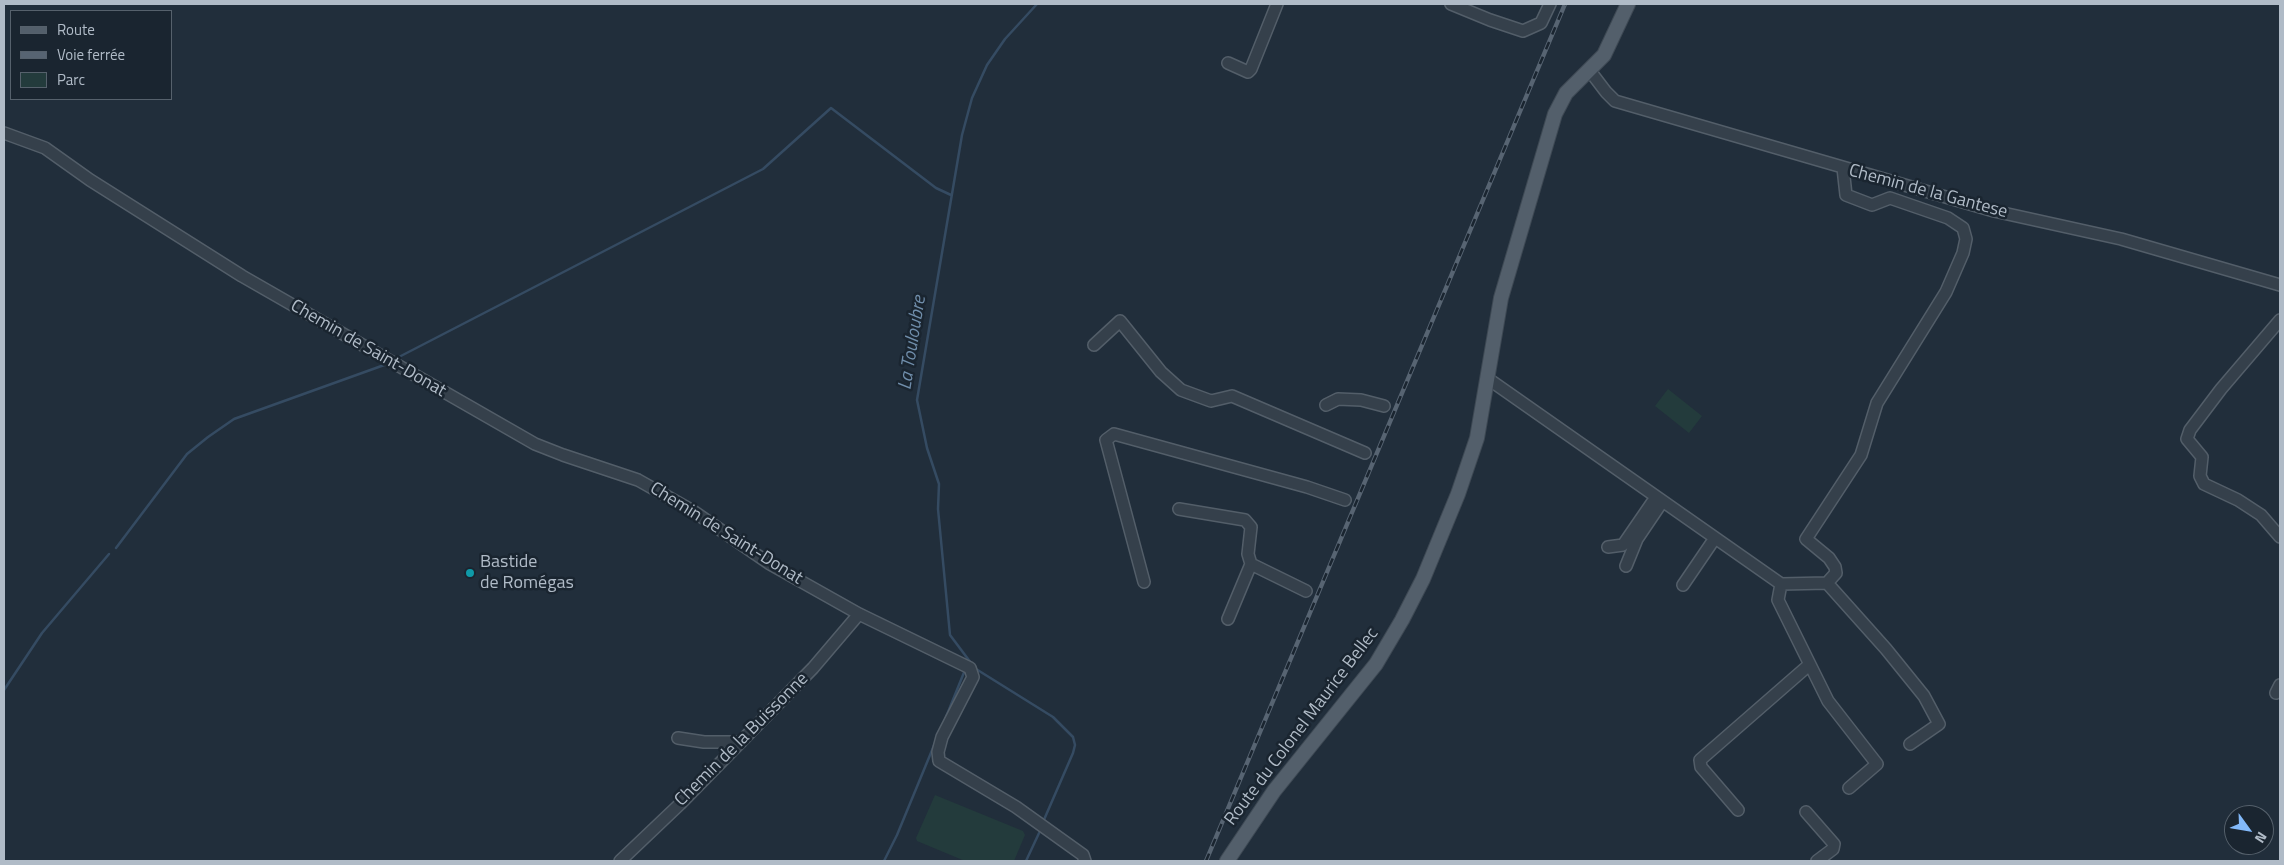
<!DOCTYPE html>
<html>
<head>
<meta charset="utf-8">
<style>
  body { margin:0 }
  #map { position:relative; width:2284px; height:865px; overflow:hidden; background:#212e3b; font-family:"Titillium Web",sans-serif }
  canvas { display:block }
  .frame { position:absolute; inset:0; border:5px solid #b0bbc7; pointer-events:none }
  .legend { position:absolute; left:10px; top:10px; width:162px; height:90px; box-sizing:border-box; background:#1a2530; border:1px solid #56616c; margin:0; padding:6px 9px; list-style:none; font-size:15px; color:#b0bbc7 }
  .legend li { display:flex; align-items:center; gap:10px; height:25px }
  .legend b { width:25px; border:1px solid #56616c }
  .north { position:absolute; left:2224px; top:805px; width:50px; height:50px; box-sizing:border-box; background:#1a2530; border:1px solid #56616c; border-radius:50%; rotate:122deg; font-size:14px; font-weight:700; line-height:20px; text-align:center; color:#b0bbc7 }
  .north::after { content:''; display:block; margin:auto; width:18px; height:22px; background:#82b9fa; clip-path:polygon(50% 0,100% 100%,50% 72%,0 100%) }
</style>
</head>
<body>
<div id="map">
<canvas width="2284" height="865"></canvas>
<div class="frame"></div>
<ul class="legend">
<li><b style="height:6px;background:#535f6b"></b>Route</li>
<li><b style="height:6px;background:#576472"></b>Voie ferrée</li>
<li><b style="height:14px;background:#233b3c"></b>Parc</li>
</ul>
<div class="north">N</div>
</div>
<script>
const c = document.querySelector('canvas').getContext('2d');
c.lineJoin = 'round';
function paint(path, color) {
  c.fillStyle = color;
  c.fill(path, 'evenodd');
}
function poly(rows) {
  const path = new Path2D();
  for (const r of rows) {
    path.moveTo(r[0], r[1]);
    for (let i = 2; i < r.length; i += 2) path.lineTo(r[i], r[i + 1]);
  }
  return path;
}
function strokePath(path, color, width, dash) {
  c.strokeStyle = color;
  c.lineWidth = width;
  c.lineCap = dash ? 'butt' : 'round';
  c.setLineDash(dash || []);
  c.stroke(path);
}
function drawText(font, color, halo, rows, align = 'center') {
  c.font = font + ' "Titillium Web",sans-serif';
  c.lineWidth = 5;
  c.setLineDash([]);
  c.textBaseline = 'middle';
  c.strokeStyle = halo;
  c.fillStyle = color;
  for (const [text, x, y, turn = 0] of rows) {
    c.save();
    c.translate(x, y);
    c.rotate((+turn || 0) * Math.PI / 180);
    c.textAlign = isNaN(turn) ? turn : align;
    if (halo) c.strokeText(text, 0, 0);
    c.fillText(text, 0, 0);
    c.restore();
  }
}
const green = poly([
  [1668,389,1702,416,1689,433,1655,406],
  [935,795,1023,831,1025,835,1014,861,965,861,917,841,916,838]
]);
const stream = poly([
  [395,359,763,169,831,108,936,188,951,195],
  [116,548,187,454,208,437,234,419,387,364],
  [971,663,950,635,938,509,939,484,927,448,917,400,962,135,972,98,987,65,1005,39,1037,4],
  [976,669,1053,717,1073,737,1075,745,1073,753,1043,822],
  [4,690,42,633,109,554],
  [944,722,965,670],
  [884,861,897,835,935,743],
  [1026,861,1040,831]
]);
const minor = poly([
  [1451,4,1490,20,1523,31,1541,23,1550,4],
  [1228,63,1248,72,1251,69,1277,4],
  [1590,71,1606,92,1615,101,1994,211,2121,239,2280,285],
  [4,133,45,148,90,180,242,276,535,444,563,455,638,480,693,511,770,564,859,614,970,668,973,677,942,737,938,752,939,761,1016,807,1083,855,1085,861],
  [2280,320,2221,389,2190,430,2187,439,2202,457,2200,476,2204,484,2238,500,2261,515,2280,537],
  [1094,345,1120,321,1161,372,1181,390,1211,401,1232,396,1365,453],
  [1487,378,1781,584,1778,600,1828,701,1877,764,1849,788],
  [1326,405,1338,399,1361,400,1384,406],
  [1179,509,1245,520,1251,527,1248,554,1251,564],
  [1608,547,1623,545,1656,497],
  [1626,566,1637,539,1662,502],
  [1144,582,1106,440,1114,434,1307,487,1345,500],
  [1827,583,1836,573,1835,567,1829,558,1806,539,1861,455,1877,403,1946,292,1963,253,1966,239,1963,228,1948,218,1890,198,1872,205,1846,195,1843,168],
  [1781,584,1827,583,1886,649,1924,696,1939,724,1910,744],
  [1683,585,1715,538],
  [1228,619,1251,564,1306,591],
  [2276,693,2280,685],
  [678,738,704,742,741,742],
  [1738,810,1701,767,1700,760,1809,665],
  [1806,812,1834,844,1833,849,1817,861],
  [620,861,680,804,813,668,859,614]
]);
const major = poly([
  [1227,861,1274,791,1376,664,1402,620,1423,579,1458,494,1477,438,1501,298,1555,114,1566,93,1604,55,1628,4]
]);
const rail = poly([
  [1206,861,1565,4]
]);
const markers = [
  [470,573,5,"#0f9aa8"]
];
const streetNames = [
  ["Chemin de la Gantese",1928,192,15],
  ["Chemin de Saint-Donat",368,349,30],
  ["Chemin de Saint-Donat",726,534,32],
  ["Route du Colonel Maurice Bellec",1302,727,-53],
  ["Chemin de la Buissonne",742,740,-45]
];
const poiNames = [
  ["Bastide",480,563],
  ["de Romégas",480,584]
];
const waterNames = [
  ["La Touloubre",913,343,-81]
];
paint(green, '#233b3c');
strokePath(stream, '#354b62', 2.5);
strokePath(minor, '#535e69', 14);
strokePath(major, '#3e4954', 16);
strokePath(minor, '#35404b', 11);
strokePath(major, '#535f6b', 14);
strokePath(rail, '#576472', 4.5);
strokePath(rail, '#1a2530', 2.5, [8]);
for (const [x, y, r, color] of markers) {
  const dot = new Path2D();
  dot.arc(x, y, r, 0, 2 * Math.PI);
  c.fillStyle = color;
  c.fill(dot);
  strokePath(dot, '#1a2530', 2);
}
drawText('18px', '#b0bbc7', '#1a2530', streetNames);
drawText('18px', '#b0bbc7', '#1a2530', poiNames, 'left');
drawText('italic 19px', '#708eab', '#1a2530', waterNames);
</script>
</body>
</html>
